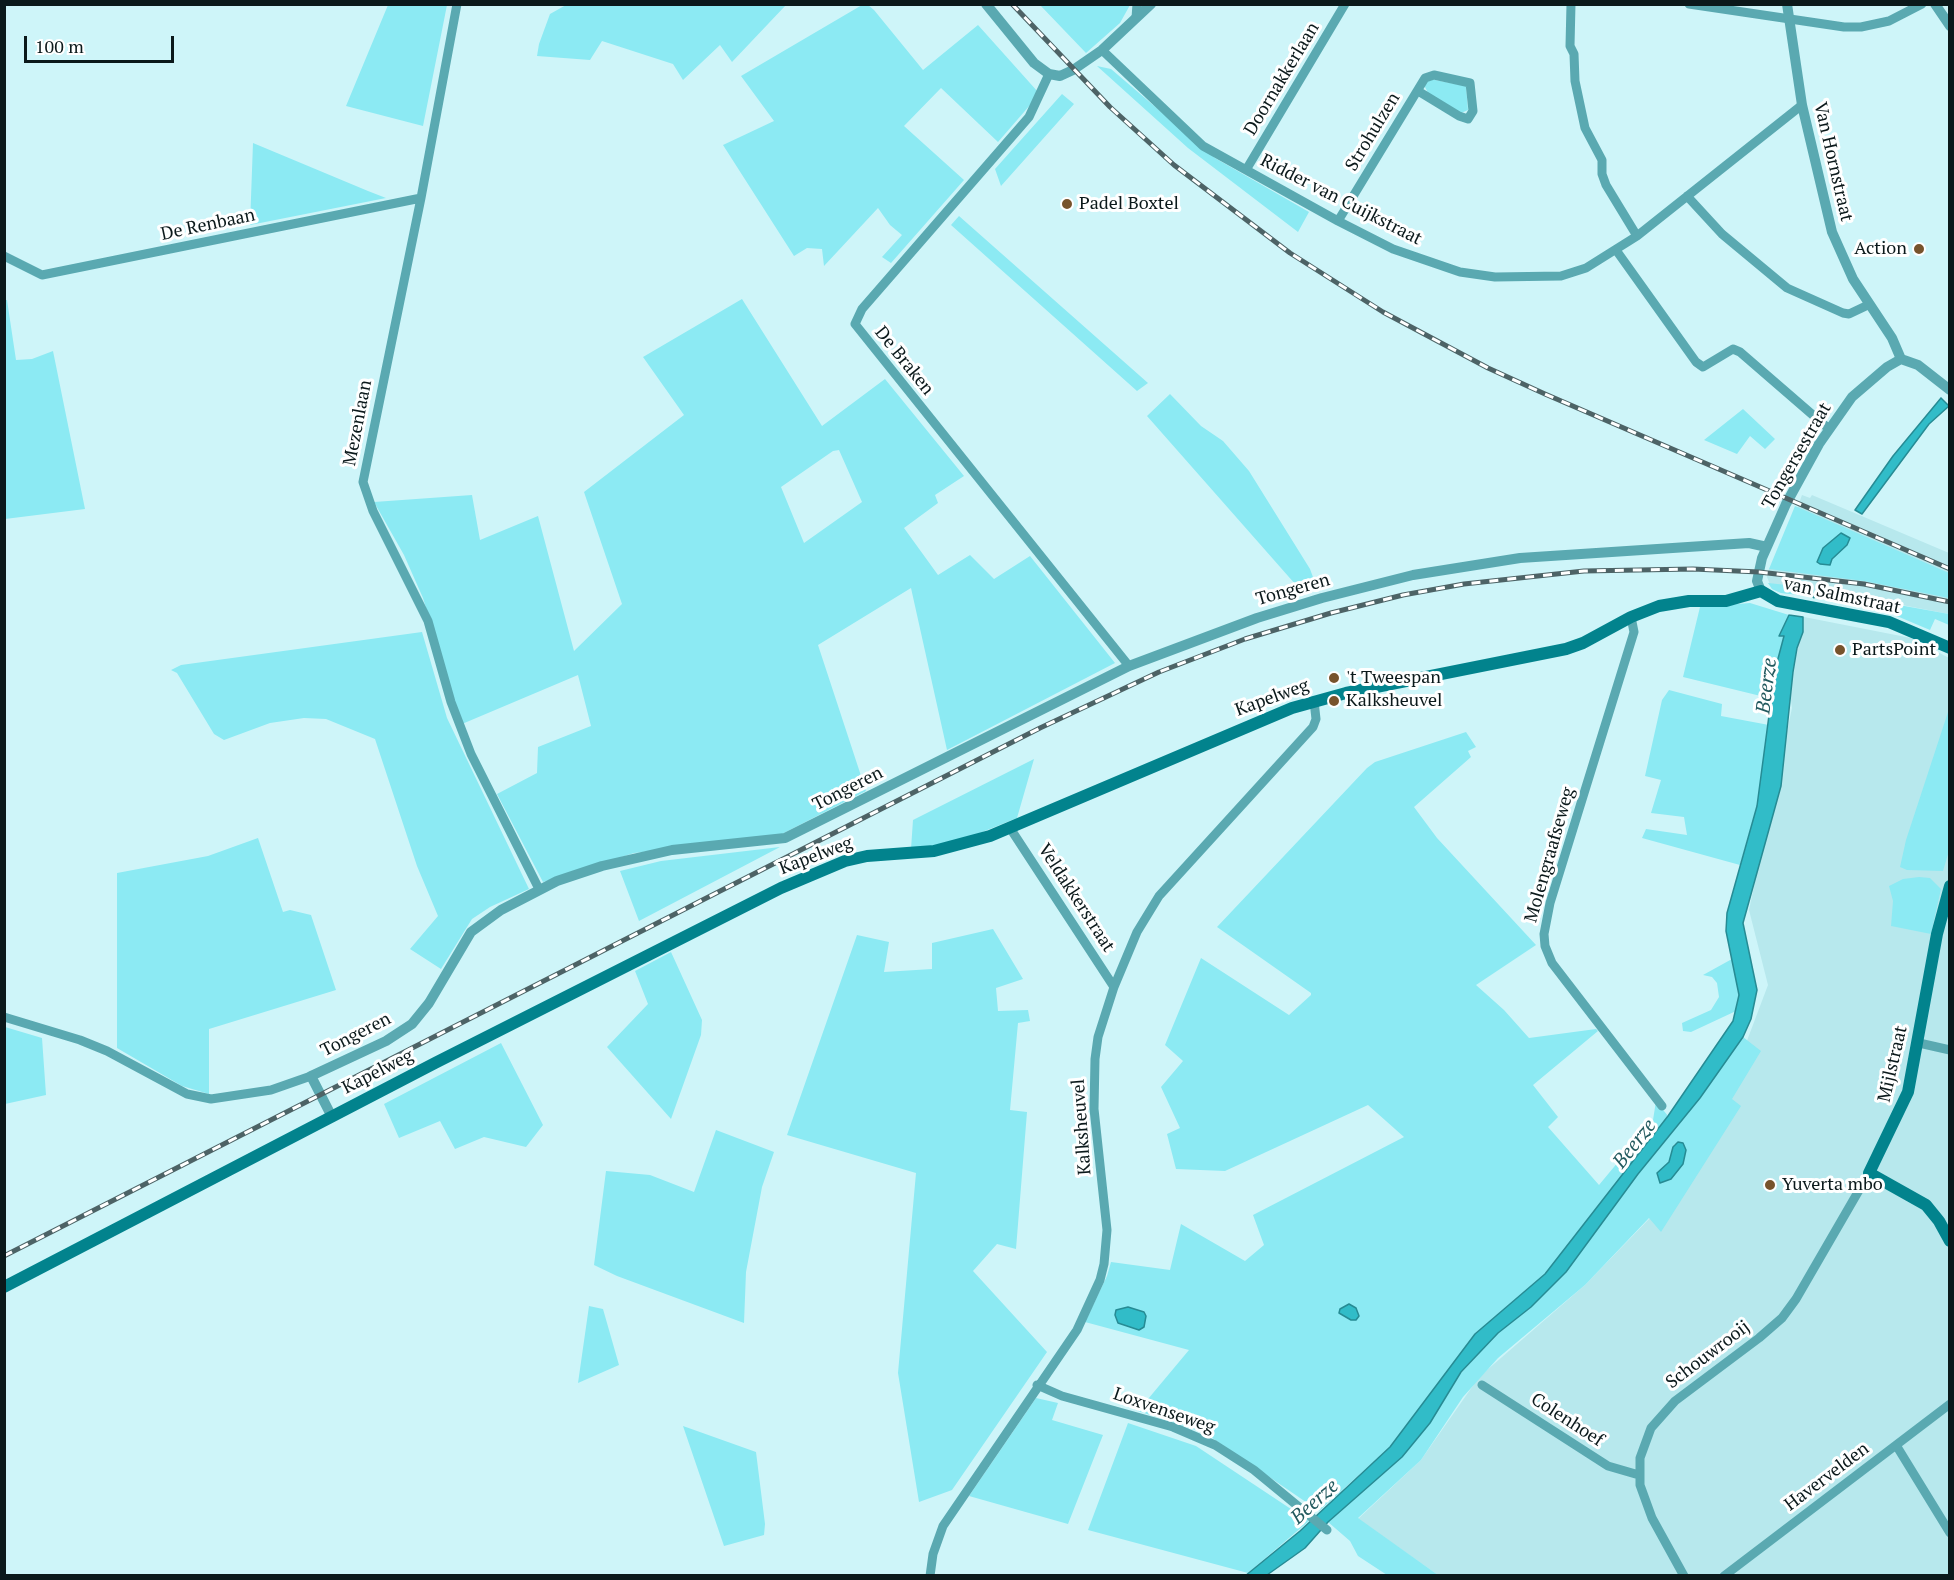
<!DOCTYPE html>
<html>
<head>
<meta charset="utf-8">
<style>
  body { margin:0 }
  #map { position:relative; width:1954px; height:1580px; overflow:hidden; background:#cef5f9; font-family:"PT Serif",serif }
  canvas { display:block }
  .frame { position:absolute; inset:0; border:6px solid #0b191b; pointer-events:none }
  .scale { position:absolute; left:24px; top:36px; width:150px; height:27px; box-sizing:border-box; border:3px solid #0b191b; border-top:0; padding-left:8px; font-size:18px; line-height:21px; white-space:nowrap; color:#0b191b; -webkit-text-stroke:4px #fff; paint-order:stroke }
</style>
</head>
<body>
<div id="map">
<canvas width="1954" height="1580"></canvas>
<div class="frame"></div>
<div class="scale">100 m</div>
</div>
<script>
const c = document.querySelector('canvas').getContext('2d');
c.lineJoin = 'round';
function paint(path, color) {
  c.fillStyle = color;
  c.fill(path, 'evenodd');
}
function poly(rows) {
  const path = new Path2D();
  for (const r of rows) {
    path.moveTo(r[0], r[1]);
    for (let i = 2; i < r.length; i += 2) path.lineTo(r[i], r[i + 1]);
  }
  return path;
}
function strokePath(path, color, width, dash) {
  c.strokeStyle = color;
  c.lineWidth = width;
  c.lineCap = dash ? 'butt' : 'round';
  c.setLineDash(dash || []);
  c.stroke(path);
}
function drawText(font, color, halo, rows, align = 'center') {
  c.font = font + ' "PT Serif",serif';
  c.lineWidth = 6;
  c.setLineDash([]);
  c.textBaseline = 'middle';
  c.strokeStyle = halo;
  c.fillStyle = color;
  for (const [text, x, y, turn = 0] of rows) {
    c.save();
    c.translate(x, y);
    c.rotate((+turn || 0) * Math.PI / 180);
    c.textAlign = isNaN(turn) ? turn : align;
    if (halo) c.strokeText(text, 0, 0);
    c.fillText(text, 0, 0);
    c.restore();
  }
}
const built = poly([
  [1802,495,1810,498,1812,495,1949,553,1949,614,1860,597,1825,598,1781,593,1772,589,1767,577,1769,569,1775,569],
  [1799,616,1911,638,1949,658,1949,1575,1438,1575,1358,1519,1421,1460,1479,1377,1585,1285,1650,1218,1745,1046,1768,985,1749,910,1792,708,1785,655]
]);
const green = poly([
  [388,5,447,5,423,126,346,106],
  [566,5,566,4,786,5,732,62,720,45,683,80,673,64,602,41,590,60,537,56,539,44,550,14],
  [862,5,868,5,874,10,923,70,978,25,1038,92,1037,97,998,142,941,88,904,126,964,180,891,263,882,257,902,235,890,225,878,208,824,266,822,249,807,248,794,256,723,145,774,121,741,76],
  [1040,5,1130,5,1120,23,1086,53],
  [1097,66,1111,69,1215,158,1309,212,1298,232,1188,148],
  [1430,79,1466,86,1468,110,1461,113,1428,93,1424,85],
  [1062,94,1074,104,1001,186,995,169],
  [253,143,368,191,386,198,250,225],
  [959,216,1148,383,1137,391,951,225],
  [742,299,822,426,885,379,964,476,935,495,938,503,904,528,938,575,970,555,994,579,1030,556,1115,663,947,750,911,588,818,645,866,791,776,837,634,853,543,882,497,794,537,773,538,747,591,726,578,675,462,724,423,598,404,555,374,502,472,495,480,540,538,516,574,651,622,604,584,492,684,415,643,357],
  [839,450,862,502,804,543,781,487,833,451],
  [5,300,7,300,16,360,32,359,53,351,85,509,5,519],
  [1170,394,1201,426,1223,441,1249,471,1310,569,1317,588,1303,593,1147,416],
  [1743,409,1775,439,1765,449,1750,436,1737,454,1704,440],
  [1795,506,1949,573,1949,598,1864,581,1769,569],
  [1768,583,1796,586,1814,590,1810,596,1781,593,1772,589],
  [1821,591,1949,614,1949,625,1935,619,1930,630,1892,614,1818,597],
  [1750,603,1789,615,1780,635,1784,635,1775,670,1773,699,1683,677,1700,607],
  [422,632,447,718,529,889,490,907,472,919,441,969,410,949,438,916,417,866,375,739,326,719,304,718,270,723,224,740,214,734,177,673,171,670,181,665],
  [1669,690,1722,704,1721,716,1769,725,1757,806,1740,865,1642,838,1646,829,1687,835,1684,817,1651,813,1661,780,1645,776,1662,700],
  [1949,709,1949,851,1943,871,1907,870,1900,867,1906,840],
  [1466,732,1476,747,1468,751,1471,757,1414,807,1437,838,1536,945,1476,985,1504,1010,1529,1038,1596,1029,1598,1031,1533,1085,1558,1117,1548,1127,1599,1185,1653,1120,1656,1101,1668,1116,1545,1274,1475,1334,1390,1447,1319,1511,1205,1433,1138,1411,1189,1350,1085,1322,1107,1276,1111,1262,1170,1270,1181,1224,1245,1261,1264,1245,1253,1215,1404,1137,1368,1105,1225,1171,1176,1169,1167,1134,1180,1128,1161,1087,1183,1061,1165,1045,1201,958,1289,1015,1311,995,1311,993,1217,927,1367,768,1375,762],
  [1034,759,1017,818,960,841,911,849,913,820],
  [258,838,283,912,290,910,311,915,336,990,209,1029,209,1094,182,1086,117,1048,117,873,208,856],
  [780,847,639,921,620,871,661,861],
  [1919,877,1930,878,1941,889,1931,934,1891,926,1893,901,1889,886,1903,879],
  [993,929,1023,979,996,988,998,1011,1028,1010,1030,1021,1018,1023,1010,1110,1027,1112,1016,1249,997,1244,973,1271,1047,1352,952,1490,919,1502,898,1373,916,1173,787,1135,857,935,889,942,884,972,932,969,932,943],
  [671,952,702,1020,701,1035,671,1119,607,1047,648,1004,635,971],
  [1732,959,1739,995,1736,1011,1691,1032,1683,1031,1682,1023,1711,1010,1719,997,1717,983,1712,977,1703,975],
  [5,1027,42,1038,46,1095,5,1104],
  [1743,1037,1761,1051,1732,1099,1741,1106,1661,1232,1649,1218,1585,1285,1498,1358,1463,1397,1421,1460,1358,1518,1438,1575,1387,1575,1358,1556,1350,1541,1328,1522,1402,1457,1430,1423,1461,1373,1498,1333,1531,1307,1566,1272,1638,1174,1700,1098],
  [1674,1144,1686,1150,1683,1164,1657,1177,1671,1159],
  [501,1043,543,1125,526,1147,484,1137,455,1149,440,1121,399,1138,384,1104],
  [716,1130,774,1152,762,1187,746,1272,744,1323,617,1276,594,1265,606,1171,650,1175,694,1192],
  [589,1306,603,1309,619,1365,578,1383],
  [1036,1398,1058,1403,1052,1420,1103,1435,1068,1524,969,1496],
  [1128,1423,1196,1446,1309,1521,1248,1573,1088,1530],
  [683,1426,756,1452,765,1524,764,1535,724,1546]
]);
const water = poly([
  [1941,398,1949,406,1929,424,1862,514,1855,510,1893,456,1941,398],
  [1841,533,1850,538,1847,545,1832,559,1830,565,1820,564,1817,562,1823,548,1841,533],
  [1789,615,1803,617,1803,632,1797,648,1793,672,1781,786,1743,923,1757,990,1751,1019,1743,1037,1700,1098,1638,1174,1566,1272,1531,1307,1498,1333,1461,1372,1430,1423,1402,1457,1328,1522,1305,1548,1267,1575,1245,1576,1300,1531,1390,1447,1475,1334,1545,1274,1668,1116,1733,1021,1739,995,1726,931,1727,913,1757,806,1775,670,1784,636,1779,636,1789,615],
  [1678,1142,1683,1143,1686,1150,1683,1164,1671,1179,1660,1183,1657,1173,1669,1162,1673,1147,1678,1142],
  [1349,1304,1356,1308,1359,1316,1356,1320,1351,1320,1339,1313,1340,1309,1349,1304],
  [1128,1307,1144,1312,1146,1316,1144,1327,1139,1330,1118,1323,1115,1315,1116,1310,1128,1307]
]);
const stream = poly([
  [1814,597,1818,591]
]);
const minor = poly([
  [457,4,421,198,363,482,373,511,428,621,451,702,471,754,539,889],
  [1571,4,1570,46,1574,54,1575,81,1585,128,1602,160,1602,174,1606,185,1637,236],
  [1689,4,1844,27,1861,27,1889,21,1922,4],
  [1136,18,1137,4],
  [1102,50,1203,146,1338,221,1393,249,1460,272,1495,277,1561,276,1586,268,1637,236,1802,105],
  [1049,74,1029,117,862,309,855,324,1129,666],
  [1246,170,1345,4],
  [1687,196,1722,234,1787,288,1843,313,1849,314,1868,305],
  [1338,221,1425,78,1434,75,1470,83,1473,111,1468,119,1459,116,1418,91],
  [1616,250,1696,362,1703,367,1733,349,1740,352,1829,429],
  [4,256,42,275,421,198],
  [1631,617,1634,632,1550,903,1544,934,1545,946,1552,963,1662,1106],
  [1010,828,1114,987],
  [4,1017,80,1040,107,1051,187,1094,211,1099,271,1090,311,1076],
  [1919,1043,1950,1050],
  [1037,1385,1062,1396,1173,1427,1215,1445,1254,1470,1327,1530],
  [1482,1385,1608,1466,1639,1475],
  [1896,1445,1950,1533],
  [930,1576,933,1554,943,1526,1077,1330,1100,1280,1104,1264,1107,1230,1094,1109,1095,1059,1098,1037,1114,987,1137,932,1159,896,1313,727,1316,719,1314,701],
  [1684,1576,1652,1518,1640,1485,1640,1458,1651,1428,1675,1401,1759,1338,1782,1318,1796,1299,1869,1173],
  [1724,1576,1950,1404]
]);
const tertiary = poly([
  [986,4,1034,63,1049,74,1060,76,1073,70,1102,50,1151,4],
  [1787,4,1802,105,1832,232,1853,279,1892,338,1901,359],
  [1935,4,1950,26],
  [1901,359,1918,365,1950,390],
  [1761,591,1757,581,1762,558,1786,504,1819,444,1852,397,1887,367,1901,359],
  [332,1117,311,1076,386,1041,412,1024,429,1003,471,932,501,910,557,881,602,866,672,850,785,838,1129,666,1257,618,1322,598,1413,575,1520,558,1749,543,1767,547]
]);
const secondary = poly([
  [1950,886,1937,934,1908,1092,1869,1173,1926,1205,1939,1221,1950,1241],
  [4,1287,435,1063,781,888,845,861,867,856,934,851,990,836,1292,708,1346,693,1566,649,1583,643,1631,617,1659,606,1689,601,1726,601,1761,591,1778,601,1889,622,1950,648]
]);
const rail = poly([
  [1012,4,1110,107,1174,165,1290,253,1383,312,1488,368,1545,394,1950,569],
  [4,1256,1040,728,1159,672,1245,639,1331,613,1403,595,1464,584,1584,571,1693,569,1759,572,1864,584,1950,602]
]);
const markers = [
  [1067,204,6,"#77532c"],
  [1919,249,6,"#77532c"],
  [1840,650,6,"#77532c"],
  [1334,678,6,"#77532c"],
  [1334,701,6,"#77532c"],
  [1770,1185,6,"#77532c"]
];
const streetNames = [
  ["Doornakkerlaan",1282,79,-59],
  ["Strohulzen",1373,132,-59],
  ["Van Hornstraat",1833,162,77],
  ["Ridder van Cuijkstraat",1341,200,27],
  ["De Renbaan",208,225,-12],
  ["De Braken",904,361,51],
  ["Mezenlaan",358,423,-79],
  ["Tongersestraat",1797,456,-60],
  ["Tongeren",1293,590,-16],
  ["van Salmstraat",1842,596,12],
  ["Kapelweg",1272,698,-20],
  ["Tongeren",848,789,-27],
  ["Molengraafseweg",1550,855,-74],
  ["Kapelweg",816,856,-21],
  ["Veldakkerstraat",1076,898,57],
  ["Tongeren",356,1035,-27],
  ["Mijlstraat",1893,1064,-77],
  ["Kapelweg",378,1072,-27],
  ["Kalksheuvel",1082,1127,-94],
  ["Schouwrooij",1708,1355,-37],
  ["Loxvenseweg",1164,1411,19],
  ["Colenhoef",1567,1420,33],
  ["Havervelden",1827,1477,-37]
];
const poiNames = [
  ["Padel Boxtel",1079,204],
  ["Action",1907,249,"right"],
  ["PartsPoint",1852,650],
  ["'t Tweespan",1346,678],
  ["Kalksheuvel",1346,701],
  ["Yuverta mbo",1782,1185]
];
const waterNames = [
  ["Beerze",1767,686,-83],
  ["Beerze",1635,1144,-52],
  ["Beerze",1315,1502,-42]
];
paint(built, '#b7e8ed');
paint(green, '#8ceaf3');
paint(water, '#31bcc8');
strokePath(water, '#268b94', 1.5);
strokePath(stream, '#268b94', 3);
strokePath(minor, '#5aa9b1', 9);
strokePath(tertiary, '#5aa9b1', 10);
strokePath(secondary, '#02838d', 12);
strokePath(rail, '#4d6366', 5);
strokePath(rail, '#fff', 3, [9]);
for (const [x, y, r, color] of markers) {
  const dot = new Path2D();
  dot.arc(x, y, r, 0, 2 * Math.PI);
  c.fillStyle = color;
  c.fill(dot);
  strokePath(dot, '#fff', 2);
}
drawText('18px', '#0b191b', '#fff', streetNames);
drawText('18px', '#0b191b', '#fff', poiNames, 'left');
drawText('italic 20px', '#235a5f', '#fff', waterNames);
</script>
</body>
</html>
